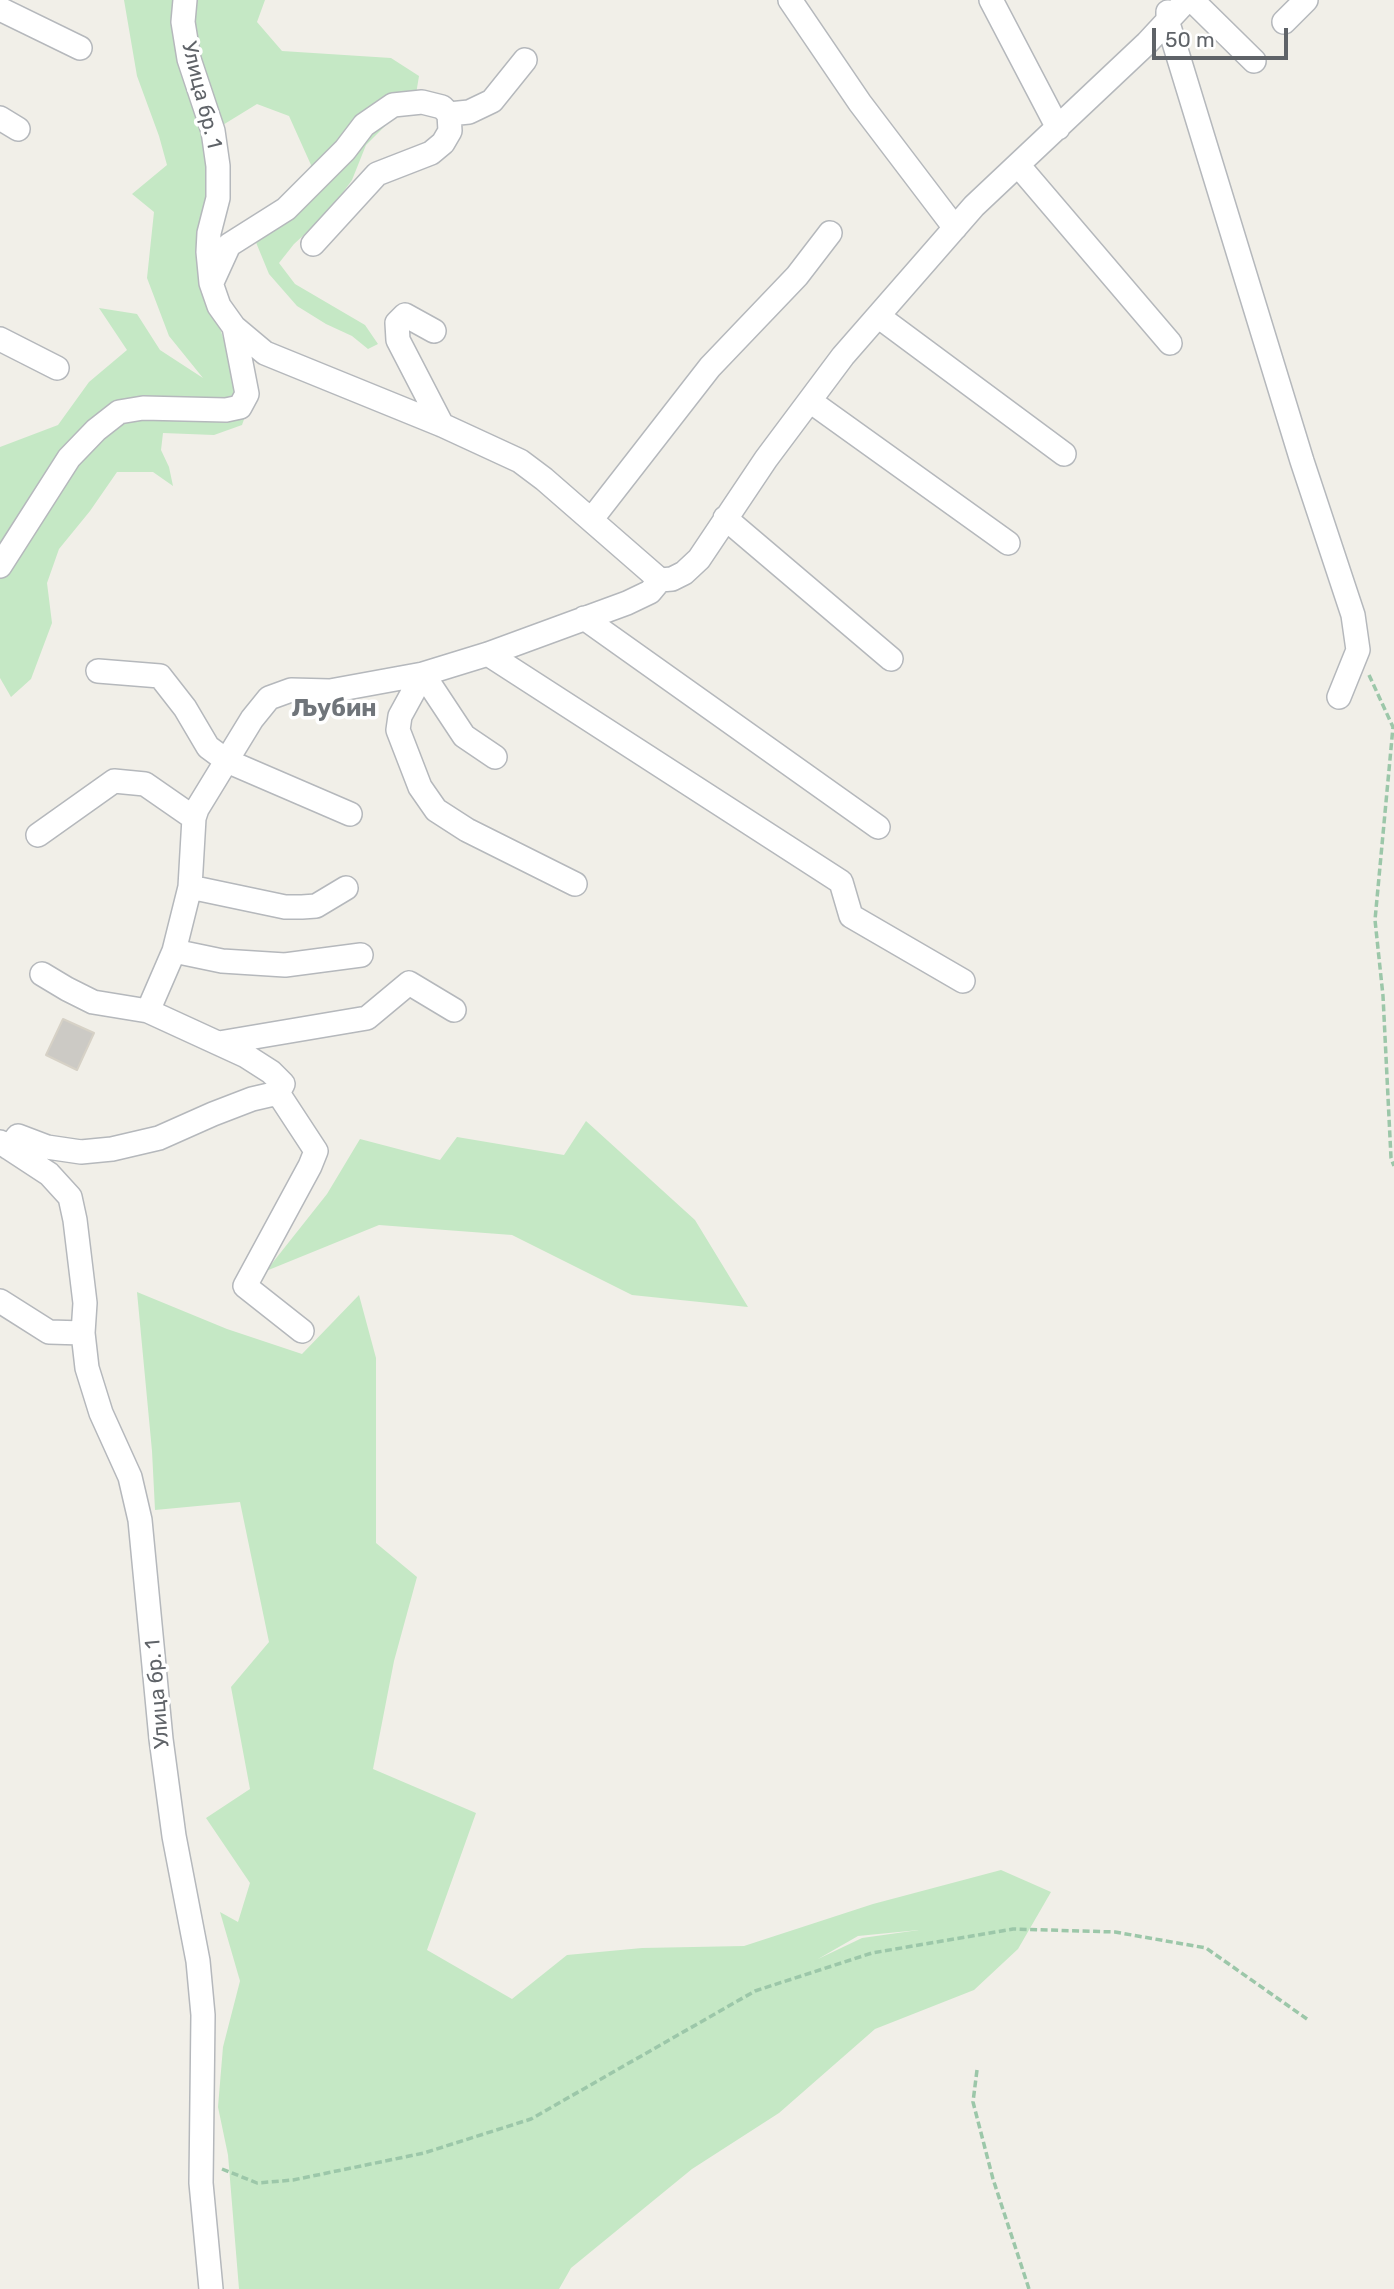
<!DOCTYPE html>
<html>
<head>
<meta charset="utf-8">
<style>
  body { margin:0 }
  #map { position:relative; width:1394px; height:2289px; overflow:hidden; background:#f1efe8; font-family:Rubik,sans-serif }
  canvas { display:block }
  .scale { position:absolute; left:1152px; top:28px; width:136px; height:32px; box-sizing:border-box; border:4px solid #5f6368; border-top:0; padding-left:9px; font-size:21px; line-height:24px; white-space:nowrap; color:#5f6368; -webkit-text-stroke:5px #fff; paint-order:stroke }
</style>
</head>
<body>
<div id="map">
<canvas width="1394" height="2289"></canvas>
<div class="scale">50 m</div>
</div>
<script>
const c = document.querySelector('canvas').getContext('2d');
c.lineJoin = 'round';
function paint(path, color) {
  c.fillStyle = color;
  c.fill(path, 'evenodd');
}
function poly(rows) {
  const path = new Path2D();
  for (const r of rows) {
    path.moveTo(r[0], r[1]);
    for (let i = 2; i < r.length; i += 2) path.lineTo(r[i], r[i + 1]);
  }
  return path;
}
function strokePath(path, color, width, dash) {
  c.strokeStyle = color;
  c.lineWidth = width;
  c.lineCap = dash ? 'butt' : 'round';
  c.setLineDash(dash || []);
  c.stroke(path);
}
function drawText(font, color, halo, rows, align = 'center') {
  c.font = font + ' Rubik,sans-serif';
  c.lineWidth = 7;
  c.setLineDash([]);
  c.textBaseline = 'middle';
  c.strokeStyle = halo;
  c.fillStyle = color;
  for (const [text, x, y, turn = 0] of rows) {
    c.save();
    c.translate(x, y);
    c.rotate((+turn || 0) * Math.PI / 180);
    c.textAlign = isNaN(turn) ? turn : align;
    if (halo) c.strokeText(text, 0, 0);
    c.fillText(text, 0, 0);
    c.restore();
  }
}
const green = poly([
  [124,0,265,0,257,22,282,51,391,58,419,76,414,106,389,122,366,145,352,180,328,213,294,244,279,263,295,284,365,325,378,344,368,349,352,336,326,324,297,306,269,274,255,240,295,209,311,165,289,116,257,104,213,131,205,285,226,346,232,383,247,411,242,425,214,435,163,433,161,450,169,467,173,486,153,472,117,472,90,511,59,549,47,583,52,623,31,679,11,697,0,678,0,447,58,425,89,382,127,350,99,308,137,314,160,350,203,378,169,336,147,278,154,212,132,194,167,165,159,136,137,76],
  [586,1121,695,1220,748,1307,632,1295,512,1235,379,1225,266,1271,327,1194,360,1139,440,1160,457,1137,564,1155],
  [137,1292,227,1329,302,1354,359,1295,376,1358,376,1543,417,1577,394,1661,373,1769,476,1813,427,1950,512,1999,567,1955,642,1948,744,1946,873,1904,1001,1870,1051,1892,1018,1949,974,1990,875,2029,779,2113,692,2169,571,2268,559,2289,239,2289,228,2155,218,2107,223,2047,240,1981,220,1912,238,1922,250,1883,206,1818,250,1789,231,1687,269,1642,240,1502,155,1510,152,1451],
  [919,1930,862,1938,818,1959,858,1936]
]);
const building = poly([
  [63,1019,94,1033,77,1070,46,1055,63,1019]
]);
const path = poly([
  [1369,675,1393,727,1375,920,1383,996,1391,1158,1394,1166],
  [977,2070,973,2102,993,2179,1029,2289],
  [222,2169,257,2183,293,2180,424,2153,531,2119,755,1991,872,1953,1013,1929,1115,1932,1206,1948,1307,2019]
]);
const minor = poly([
  [790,0,860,103,955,228],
  [991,0,1058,128],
  [1192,0,1254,61],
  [0,9,80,48],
  [1168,12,1168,23,1302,461,1353,615,1358,650,1339,697],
  [1284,22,1306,0],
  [449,114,469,112,492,101,525,60],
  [0,118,18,129],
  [1018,165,1170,343],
  [213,280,229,245,286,209,345,150,364,125,393,105,422,102,442,107,449,114,450,131,443,143,431,153,377,174,313,244],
  [878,316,1064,454],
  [234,327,265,353,442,425,520,461,544,479,660,580,672,579,684,573,699,559,766,459,843,356,974,206,1147,43,1187,0],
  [434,331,405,315,397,323,398,340,442,425],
  [0,339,57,368],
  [810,401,1008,543],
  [725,518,891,659],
  [591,520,710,367,797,276,830,233],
  [0,566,69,458,96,430,119,412,143,408,226,410,240,407,247,394,234,327,219,306,211,283,208,252,209,233,218,198,218,166,213,131,189,59,183,22,185,0],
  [584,618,878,827],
  [488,654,841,882,851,916,963,981],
  [98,671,160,676,185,708,208,747,227,761,350,814],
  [495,757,464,736,423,674,400,716,398,730,420,787,436,810,467,830,575,884],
  [38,835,114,781,145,784,194,818],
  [190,887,285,907,302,907,316,906,346,888],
  [174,951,222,961,285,965,361,955],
  [42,974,67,989,93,1002,148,1011],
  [219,1043,367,1018,409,983,454,1010],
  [278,1093,283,1084,271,1072,246,1056,148,1011,174,951,190,887,194,818,197,809,252,719,269,698,291,690,330,691,423,674,488,654,627,603,650,592,660,580],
  [0,1142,49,1174,70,1197,75,1220,85,1303,83,1333,87,1368,101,1413,130,1477,140,1520,161,1739,174,1836,198,1961,203,2015,201,2183,211,2289],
  [9,1148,18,1136,47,1147,81,1152,112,1149,159,1138,213,1114,252,1099,278,1093,316,1151,310,1166,245,1286,302,1331],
  [0,1301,49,1332,83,1333]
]);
const streetNames = [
  ["Улица бр. 1",201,95,76],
  ["Улица бр. 1",158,1694,-95]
];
const quarterNames = [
  ["Љубин",334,709]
];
paint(green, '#c5e8c5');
paint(building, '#cccac5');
strokePath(building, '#d6d1c6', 2);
strokePath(minor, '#b5b8bc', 26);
strokePath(path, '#9cc7a9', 3.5, [7, 3.5]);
strokePath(minor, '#fff', 23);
drawText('21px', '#5f6368', '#fff', streetNames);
drawText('bold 24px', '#70757a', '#fff', quarterNames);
</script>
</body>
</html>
